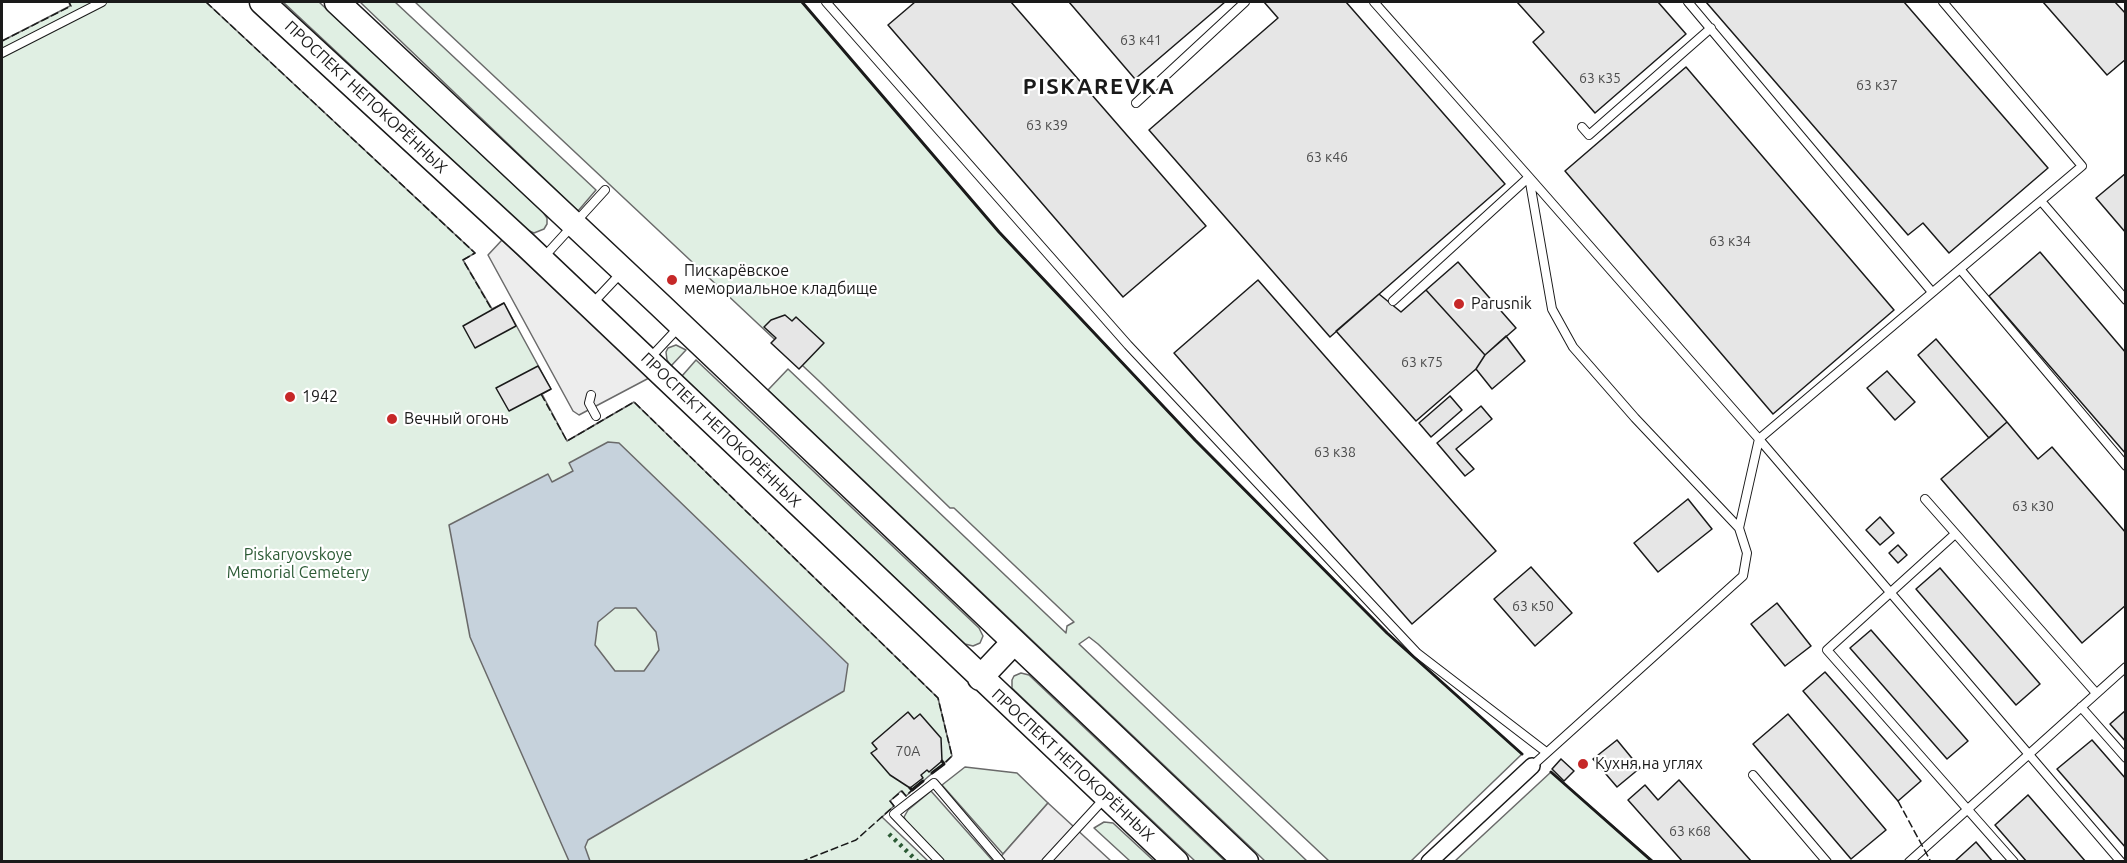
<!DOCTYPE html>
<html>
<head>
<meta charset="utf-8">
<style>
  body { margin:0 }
  #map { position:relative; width:2127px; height:863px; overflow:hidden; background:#fff; font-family:Ubuntu,sans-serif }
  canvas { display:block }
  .frame { position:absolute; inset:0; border:3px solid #1a1a1a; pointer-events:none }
</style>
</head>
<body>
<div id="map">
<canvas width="2127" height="863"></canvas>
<div class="frame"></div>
</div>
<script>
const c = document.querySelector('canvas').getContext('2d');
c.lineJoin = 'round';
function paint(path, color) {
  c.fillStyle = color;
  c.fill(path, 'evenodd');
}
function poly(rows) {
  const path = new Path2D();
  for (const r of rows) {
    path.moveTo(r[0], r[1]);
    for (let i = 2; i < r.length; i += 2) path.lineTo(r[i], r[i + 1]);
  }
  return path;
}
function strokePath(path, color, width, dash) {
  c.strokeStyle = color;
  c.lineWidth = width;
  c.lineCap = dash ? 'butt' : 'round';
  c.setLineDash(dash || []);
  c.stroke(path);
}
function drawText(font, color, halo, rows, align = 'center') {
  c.font = font + ' Ubuntu,sans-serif';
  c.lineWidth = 4.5;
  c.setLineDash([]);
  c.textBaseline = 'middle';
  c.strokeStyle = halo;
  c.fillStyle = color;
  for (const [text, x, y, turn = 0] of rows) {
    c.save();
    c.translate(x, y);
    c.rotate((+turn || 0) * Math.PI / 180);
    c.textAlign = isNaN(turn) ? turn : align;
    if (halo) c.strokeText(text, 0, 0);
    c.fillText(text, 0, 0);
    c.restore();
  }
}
const green = poly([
  [69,2,206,2,475,253,463,260,492,309,504,303,551,389,542,394,567,441,634,402,938,698,952,756,906,796,901,791,890,801,894,806,882,817,928,861,2,861,2,41,70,6,69,2],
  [283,2,319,2,543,212,547,218,547,224,544,229,534,233,527,230,283,2],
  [360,2,395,2,596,190,578,211,360,2],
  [415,2,802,2,999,232,1195,440,1387,633,1522,754,1411,861,1329,861,1098,644,1089,637,1079,644,1307,861,1265,861,768,390,788,369,1066,633,1067,626,1074,622,954,508,950,508,819,381,415,2],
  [676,345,686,350,671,366,667,360,666,352,668,348,676,345],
  [696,360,979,628,983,636,980,643,973,646,965,644,682,376,696,360],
  [1021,673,1029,675,1225,861,1195,861,1015,691,1012,688,1012,680,1014,676,1021,673],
  [965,767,1017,773,1048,803,1003,854,942,785,965,767],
  [1551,772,1653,861,1455,861,1551,772],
  [931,791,993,861,944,861,907,823,904,817,908,810,931,791],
  [1104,822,1113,823,1154,861,1130,861,1094,828,1104,822]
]);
const parking = poly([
  [502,240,649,378,579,415,573,411,488,255,502,240],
  [1048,803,1111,861,996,862,1048,803]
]);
const water = poly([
  [608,442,619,443,848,664,844,691,588,840,585,847,590,861,569,861,470,637,449,525,548,474,552,482,573,471,569,463,608,442],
  [615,608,636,608,656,632,659,650,644,671,615,671,595,645,598,622,615,608]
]);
const building = poly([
  [915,2,1011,2,1206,226,1123,297,888,25,915,2],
  [1069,2,1225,2,1135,79,1069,2],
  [1264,2,1346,2,1505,184,1330,337,1149,130,1278,18,1264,2],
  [1517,2,1658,2,1686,34,1595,113,1533,42,1544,32,1517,2],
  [1706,2,1904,2,2048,168,1949,253,1923,223,1908,235,1706,2],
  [2043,2,2115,2,2126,14,2126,59,2107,75,2043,2],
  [1686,67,1894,310,1773,414,1565,171,1686,67],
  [2126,173,2126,233,2096,198,2126,173],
  [2040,252,2126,353,2126,454,1989,296,2040,252],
  [1458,262,1516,328,1485,355,1426,290,1458,262],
  [1258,280,1496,551,1412,624,1174,353,1258,280],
  [1426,290,1485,355,1476,369,1416,421,1336,331,1379,294,1401,312,1426,290],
  [504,303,516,326,475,348,463,326,504,303],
  [785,315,792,321,796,317,824,343,799,369,771,343,776,338,764,327,771,320,785,315],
  [1506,336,1525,361,1492,389,1476,369,1485,355,1506,336],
  [1936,339,2007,422,1989,438,1918,355,1936,339],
  [538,366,551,389,509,411,496,388,538,366],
  [1887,371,1915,402,1895,420,1867,388,1887,371],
  [1450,396,1462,410,1431,437,1419,423,1450,396],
  [1481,406,1492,419,1456,449,1474,469,1465,476,1437,443,1481,406],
  [2007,422,2038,459,2052,447,2126,533,2126,605,2082,643,1941,479,2007,422],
  [1688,499,1712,529,1658,572,1634,543,1688,499],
  [1880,517,1894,533,1880,545,1866,530,1880,517],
  [1898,545,1907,555,1898,563,1889,553,1898,545],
  [1531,567,1572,613,1535,646,1494,599,1531,567],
  [1940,568,2040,684,2016,705,1916,589,1940,568],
  [1777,603,1811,646,1785,666,1751,624,1777,603],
  [1871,630,1968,741,1947,759,1850,648,1871,630],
  [1825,672,1921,781,1898,801,1803,691,1825,672],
  [2126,710,2126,742,2110,724,2126,710],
  [908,712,914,719,920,714,941,738,942,761,929,772,927,770,921,775,923,778,910,788,890,775,871,753,877,749,872,743,908,712],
  [1788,714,1886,830,1851,859,1753,744,1788,714],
  [1617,740,1640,768,1617,787,1593,759,1617,740],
  [2092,740,2126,779,2126,848,2057,769,2092,740],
  [1561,759,1574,771,1564,781,1552,769,1561,759],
  [1679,780,1752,862,1683,862,1628,800,1645,785,1658,800,1679,780],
  [2028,795,2086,862,2027,862,1995,825,2028,795],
  [1976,842,1993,862,1954,862,1976,842]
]);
const service = poly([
  [826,2,1128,345,1417,653,1546,752],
  [1374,2,1529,177,1552,309,1573,347,1635,418,1739,528,1747,553,1743,576,1532,766],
  [1688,2,1932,292],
  [1943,2,2082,166,1759,439,2121,862],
  [2,53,102,2],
  [1136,103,1245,2],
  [1582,127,1589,135,1711,28],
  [2041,201,2126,300],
  [543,258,605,190],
  [1960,269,2126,466],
  [1393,301,1529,177,1759,439,1739,528],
  [591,305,622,272],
  [649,359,680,326],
  [591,395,589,403,596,416],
  [1925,499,2096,693],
  [1955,534,1827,650,2014,862],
  [2081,707,2126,758],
  [1753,775,1827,862],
  [940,862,894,814,934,783,1001,862],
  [1046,862,1104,799],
  [1909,862,2126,667]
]);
const minor = poly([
  [1429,862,1532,766]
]);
const primary = poly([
  [262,2,526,245,1176,862],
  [337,2,659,304,1246,862],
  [980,678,1014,642]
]);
const hedge = poly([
  [889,834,918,862]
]);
const fence = poly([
  [206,2,475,253,463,260,492,310],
  [2,41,71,6,69,2],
  [541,394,567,441,634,402,938,698,952,756,944,764],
  [1898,801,1931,862],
  [800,862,856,840,894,806,890,801,902,791,906,796,912,790]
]);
const wall = poly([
  [802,2,999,232,1195,440,1387,633,1522,754],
  [1551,772,1653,862],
  [932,773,944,764,942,761],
  [910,788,912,790,923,781]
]);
const markers = [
  [672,280,6,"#c62828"],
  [1459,304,6,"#c62828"],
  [290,397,6,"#c62828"],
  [392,419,6,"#c62828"],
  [1583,764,6,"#c62828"]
];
const numberNames = [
  ["63 к41",1141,40],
  ["63 к35",1600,78],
  ["63 к37",1877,85],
  ["63 к39",1047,125],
  ["63 к46",1327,157],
  ["63 к34",1730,241],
  ["63 к75",1422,362],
  ["63 к38",1335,452],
  ["63 к30",2033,506],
  ["63 к50",1533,606],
  ["70А",908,751],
  ["63 к68",1690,831]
];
const streetNames = [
  ["ПРОСПЕКТ НЕПОКОРЁННЫХ",366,97,43],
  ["ПРОСПЕКТ НЕПОКОРЁННЫХ",721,430,44],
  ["ПРОСПЕКТ НЕПОКОРЁННЫХ",1073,765,43]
];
const poiNames = [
  ["Пискарёвское",684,271],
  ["мемориальное кладбище",684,289],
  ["Parusnik",1471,304],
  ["1942",302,397],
  ["Вечный огонь",404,419],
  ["Кухня на углях",1595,764]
];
const parkNames = [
  ["Piskaryovskoye",298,555],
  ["Memorial Cemetery",298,573]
];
const districtNames = [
  ["PISKAREVKA",1099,87]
];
paint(green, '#e0efe3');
strokePath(green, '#6a6a6a', 1.5);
paint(parking, '#ededed');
strokePath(parking, '#6a6a6a', 1.5);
paint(water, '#c6d2dc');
strokePath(water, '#6a6a6a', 1.5);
paint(building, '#e6e6e6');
strokePath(building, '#1a1a1a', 1.5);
strokePath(service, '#1a1a1a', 10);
strokePath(minor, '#1a1a1a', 18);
strokePath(primary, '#1a1a1a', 27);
strokePath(service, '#fff', 8);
strokePath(minor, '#fff', 15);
strokePath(primary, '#fff', 24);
strokePath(hedge, '#2b5a34', 4.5, [3, 4.5]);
strokePath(fence, '#1a1a1a', 1.5, [8, 3]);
strokePath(wall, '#1a1a1a', 3);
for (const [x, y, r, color] of markers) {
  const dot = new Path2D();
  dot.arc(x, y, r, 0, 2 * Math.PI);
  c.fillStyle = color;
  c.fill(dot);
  strokePath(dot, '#fff', 2);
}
drawText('14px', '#4d4d4d', null, numberNames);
drawText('16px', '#1a1a1a', '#fff', streetNames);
drawText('16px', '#1a1a1a', '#fff', poiNames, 'left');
drawText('16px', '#2b5a34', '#fff', parkNames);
c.letterSpacing = '1.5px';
drawText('bold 22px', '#1a1a1a', '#fff', districtNames);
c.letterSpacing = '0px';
</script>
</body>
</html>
